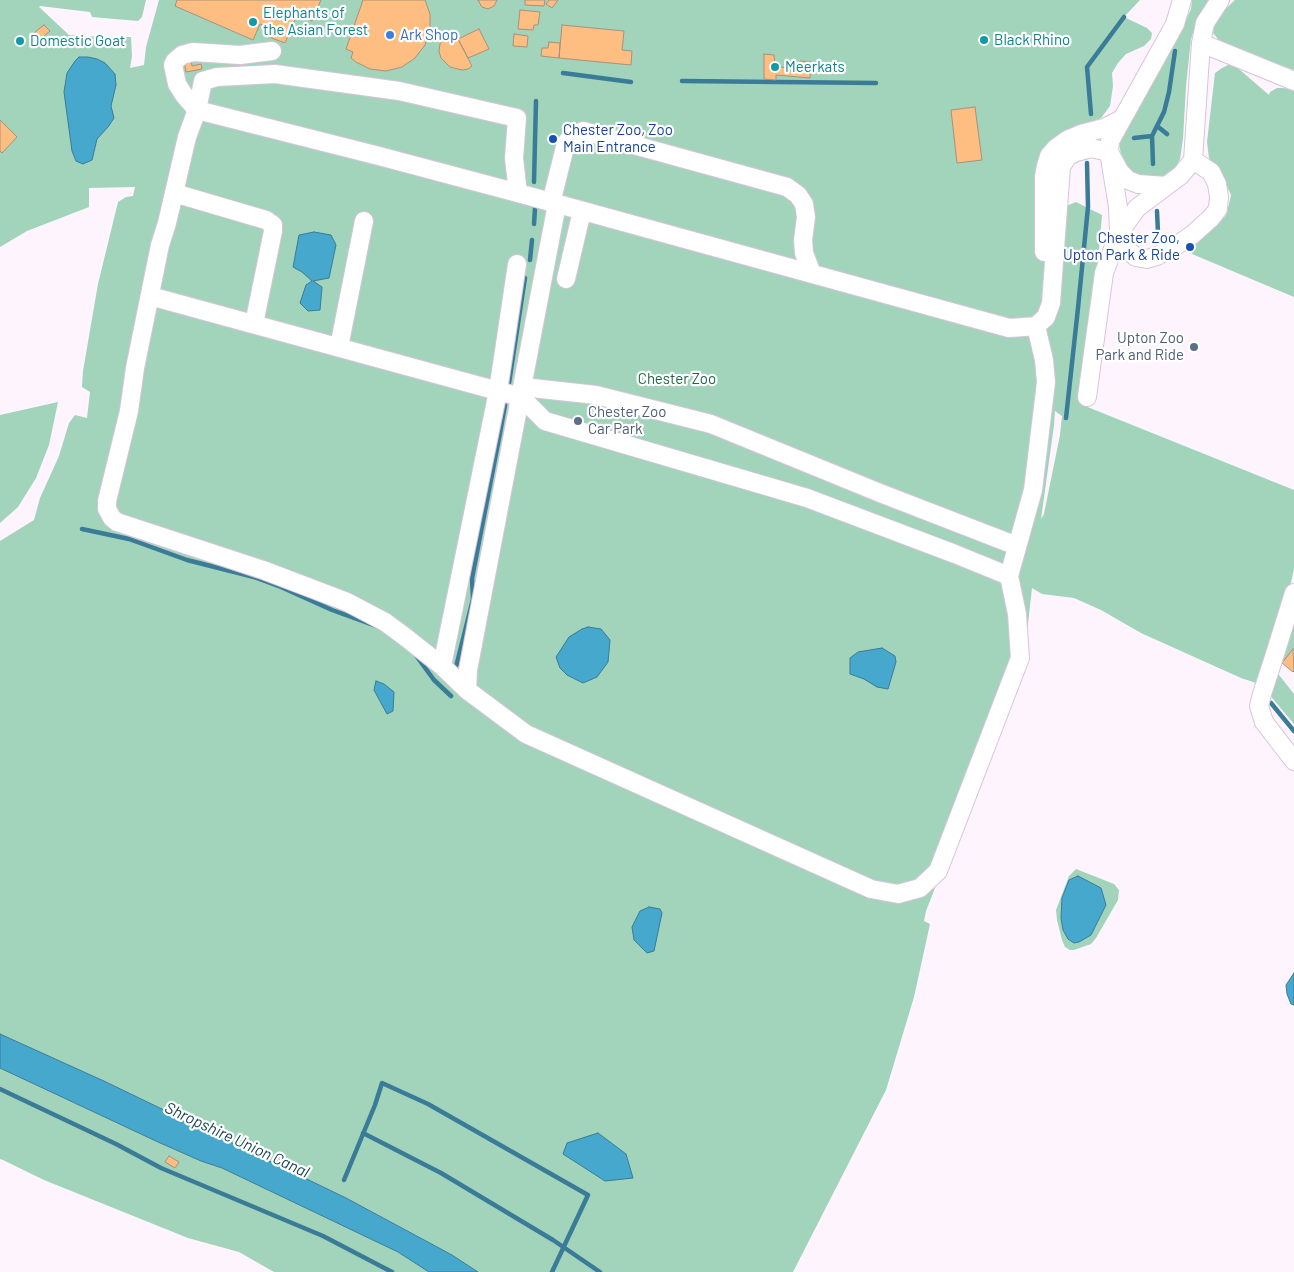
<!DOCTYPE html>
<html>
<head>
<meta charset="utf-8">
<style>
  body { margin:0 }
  canvas { display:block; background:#fdf4fe }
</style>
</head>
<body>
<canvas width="1294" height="1272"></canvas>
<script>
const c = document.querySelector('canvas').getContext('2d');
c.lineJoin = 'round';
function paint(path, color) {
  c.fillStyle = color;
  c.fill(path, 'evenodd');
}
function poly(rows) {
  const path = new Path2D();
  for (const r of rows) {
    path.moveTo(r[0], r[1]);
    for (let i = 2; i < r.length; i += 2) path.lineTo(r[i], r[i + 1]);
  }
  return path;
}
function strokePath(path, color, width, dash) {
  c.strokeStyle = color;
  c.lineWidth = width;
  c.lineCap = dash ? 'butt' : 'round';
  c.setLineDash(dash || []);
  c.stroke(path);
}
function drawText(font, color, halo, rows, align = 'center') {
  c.font = font + ' Barlow,sans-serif';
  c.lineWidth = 4.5;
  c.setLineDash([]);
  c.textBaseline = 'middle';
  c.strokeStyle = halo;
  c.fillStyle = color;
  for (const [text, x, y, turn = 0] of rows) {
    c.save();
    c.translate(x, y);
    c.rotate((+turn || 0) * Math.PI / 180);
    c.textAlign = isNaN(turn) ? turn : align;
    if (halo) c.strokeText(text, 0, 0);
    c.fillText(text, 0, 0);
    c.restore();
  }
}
const green = poly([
  [0,0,146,0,142,17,138,21,92,17,90,12,40,6,39,7,69,35,104,37,131,37,132,56,130,68,144,65,146,47,159,0,1140,0,1124,17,1147,28,1152,33,1151,39,1144,46,1126,54,1118,63,1112,73,1113,86,1110,106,1101,118,1086,125,1087,160,1074,161,1068,167,1066,206,1076,202,1102,215,1085,406,1294,490,1294,569,1285,609,1259,684,1241,678,1141,633,1101,610,1074,598,1042,594,1032,588,1024,660,926,911,924,921,930,924,914,997,886,1090,793,1272,478,1272,452,1255,346,1198,106,1082,0,1034,0,541,34,520,40,498,59,456,69,423,75,415,87,418,90,392,82,387,83,371,98,284,118,202,126,197,133,196,135,187,89,188,89,207,27,231,0,247],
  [1055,411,1062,416,1060,435,1044,514,1041,519,1054,425],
  [1192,0,1209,0,1199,17,1191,39,1186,86,1183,139,1180,159,1175,168,1166,176,1157,179,1137,176,1128,169,1122,161,1119,143,1123,133,1186,20,1191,9],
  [1235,0,1294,0,1294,70,1222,44,1213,33,1216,18],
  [1232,63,1269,95,1270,92,1277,88,1284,88,1294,91,1294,297,1192,254,1194,242,1225,217,1229,204,1231,195,1223,178,1209,158,1207,142,1215,73,1222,68],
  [58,402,49,445,36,478,18,507,0,523,0,415],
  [1294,608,1294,650,1276,671,1294,694,1294,724,1268,693],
  [1076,869,1114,884,1119,890,1118,900,1096,938,1091,944,1074,950,1070,950,1065,947,1062,940,1057,920,1056,910,1069,876],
  [0,1068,158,1142,201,1161,222,1168,398,1252,429,1272,274,1272,239,1252,188,1238,44,1180,3,1160,0,1159]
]);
const water = poly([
  [79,57,88,57,97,59,105,63,115,74,116,85,111,106,114,118,108,127,97,139,92,160,83,164,76,161,72,151,64,92,67,73,75,61,79,57],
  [314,232,331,235,336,245,329,278,313,281,322,287,320,310,308,311,300,303,306,285,312,281,302,272,293,267,299,235,314,232],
  [588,627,601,629,610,640,608,662,597,677,583,683,567,675,560,668,556,657,569,637,582,629,588,627],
  [882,648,895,656,896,662,888,689,877,687,864,679,850,674,850,658,858,652,882,648],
  [376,681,384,684,394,692,393,711,387,714,374,690,376,681],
  [1078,876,1101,888,1106,905,1091,935,1079,942,1074,943,1068,939,1063,930,1061,918,1062,898,1069,880,1078,876],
  [649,907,660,909,662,913,654,951,647,953,634,940,632,927,640,911,649,907],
  [1294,973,1294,1005,1291,1004,1287,994,1286,985,1294,973],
  [0,1034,106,1082,346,1198,452,1255,478,1272,429,1272,398,1252,222,1168,201,1161,158,1142,0,1068,0,1034],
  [598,1133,626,1154,633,1178,605,1181,563,1154,567,1143,598,1133]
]);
const stream = poly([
  [563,73,631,82],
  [682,81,876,83],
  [1091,114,1087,67,1124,17],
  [1157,126,1167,134],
  [1134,138,1152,136],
  [1153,164,1152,136,1164,112,1169,92,1175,51],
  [534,182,536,101],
  [1157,211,1158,233],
  [534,224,535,208],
  [530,260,532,240],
  [509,383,525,278],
  [1066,418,1078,308,1088,207,1087,163],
  [82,529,129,539,187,560,254,577,281,587,332,610,376,626],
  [415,654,434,680,451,696],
  [455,671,473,599,472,578,500,433,505,405],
  [1271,703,1294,731],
  [0,1089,116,1144,161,1168,323,1236,392,1272],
  [363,1133,441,1173,553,1240,600,1272],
  [344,1180,375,1105,382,1083,428,1104,588,1195,552,1272]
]);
const building = poly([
  [177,0,321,0,312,21,297,15,285,43,269,37,272,29,260,24,253,40,175,6,177,0],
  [363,0,425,0,430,14,430,30,425,45,415,58,402,67,386,71,370,69,356,62,351,58,353,52,346,49,363,0],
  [478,0,497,0,494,6,488,9,482,7,478,0],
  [525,0,545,0,544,6,525,5,525,0],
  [549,0,558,0,552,8,546,4,549,0],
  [520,10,540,12,538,25,534,25,533,30,518,29,520,10],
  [44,25,50,31,40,39,35,32,44,25],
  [562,25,624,31,622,50,632,51,631,65,559,58,562,25],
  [479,29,489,49,468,58,458,39,479,29],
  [446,34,458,39,472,66,468,69,462,70,450,67,441,58,439,51,440,44,446,34],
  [514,34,528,36,527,47,513,46,514,34],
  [549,42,560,43,559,58,541,56,542,48,548,48,549,42],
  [764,54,774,55,775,67,799,68,800,61,811,62,810,78,776,75,776,80,764,79,764,54],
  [191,60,192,66,201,64,202,69,186,72,184,61,191,60],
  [975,107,982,160,957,163,951,110,975,107],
  [0,120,17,137,2,153,0,151,0,120],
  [1293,649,1294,671,1293,672,1282,663,1293,649],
  [169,1156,179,1162,175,1168,165,1162,169,1156]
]);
const minor = poly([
  [1182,0,1175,24,1110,141,1109,152,1118,207,1119,233,1125,248,1136,257,1147,259,1157,256,1174,247,1192,235,1211,218,1218,209,1219,197,1217,184,1211,172,1193,160],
  [1201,43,1294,81],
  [272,51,240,55,193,52,182,55,175,61,173,65,177,84,184,95,197,110,379,156,518,193,1009,328,1024,327,1036,326,1046,317,1051,303,1061,167,1067,157,1076,152,1091,148,1109,152,1120,172,1128,180,1138,184,1166,186],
  [174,193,266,220,273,225,273,231,254,324],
  [551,203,566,143,571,137,583,131,787,187,798,195,804,204,806,217,803,240,804,253,812,274],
  [557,204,468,670,467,690,526,734,871,889,898,894,920,888,938,871,1020,658,1017,614,1009,576,1033,490,1046,382,1044,360,1036,326],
  [1044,252,1044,177,1046,166,1049,156,1056,148,1067,140,1081,134,1104,128,1122,119],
  [566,279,582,211],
  [150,296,498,391,521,397,545,421,807,498,955,554,1009,576],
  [339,347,364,221],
  [523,387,596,395,711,424,880,493,1017,546],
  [1087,397,1104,273,1119,233,1137,208,1181,175,1193,160,1201,43,1205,23,1220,0],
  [1294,593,1275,654,1262,694,1259,706,1264,722,1294,761],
  [442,666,404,636,385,622,347,602,263,570,117,522,112,518,107,509,107,501,129,411,135,368,160,245,167,223,187,137,197,110,203,81,217,77,275,74,399,91,517,118,514,158,518,193],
  [467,690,442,666,498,391,517,264]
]);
const markers = [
  [253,22,5,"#0f9aa8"],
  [390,35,5,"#3f7fe0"],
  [984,40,5,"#0f9aa8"],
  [20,41,5,"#0f9aa8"],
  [775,67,5,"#0f9aa8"],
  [553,139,5,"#1a4fb4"],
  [1190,247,5,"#1a4fb4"],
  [1194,347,5,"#5c6f8a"],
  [578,421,5,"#5c6f8a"]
];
const cultureNames = [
  ["Elephants of",263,13],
  ["the Asian Forest",263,30],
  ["Black Rhino",994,40],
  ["Domestic Goat",30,41],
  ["Meerkats",785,67]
];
const shopNames = [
  ["Ark Shop",400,35]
];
const transitNames = [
  ["Chester Zoo, Zoo",563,130],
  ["Main Entrance",563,147],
  ["Chester Zoo,",1180,238,"right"],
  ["Upton Park & Ride",1180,255,"right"]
];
const serviceNames = [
  ["Upton Zoo",1184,338],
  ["Park and Ride",1184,355],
  ["Chester Zoo",588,412,"left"],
  ["Car Park",588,429,"left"]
];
const parkNames = [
  ["Chester Zoo",677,379]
];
const waterNames = [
  ["Shropshire Union Canal",237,1140,25]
];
paint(green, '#a1d4ba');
paint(water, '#47a8ce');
strokePath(water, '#3a7b98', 1);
strokePath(stream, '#3a7b98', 4.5);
paint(building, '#febe82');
strokePath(building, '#a8917d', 1);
strokePath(minor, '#d9c3db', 20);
strokePath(minor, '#fff', 18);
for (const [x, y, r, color] of markers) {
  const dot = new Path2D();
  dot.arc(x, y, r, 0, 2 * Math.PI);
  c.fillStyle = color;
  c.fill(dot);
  strokePath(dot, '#fff', 2);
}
drawText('15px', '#0d838f', '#fff', cultureNames, 'left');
drawText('15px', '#366cbe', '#fff', shopNames, 'left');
drawText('15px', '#164399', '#fff', transitNames, 'left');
drawText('15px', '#4e5e75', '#fff', serviceNames, 'right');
drawText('15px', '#216449', '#fff', parkNames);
drawText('italic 16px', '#1a4455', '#fff', waterNames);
</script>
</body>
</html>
